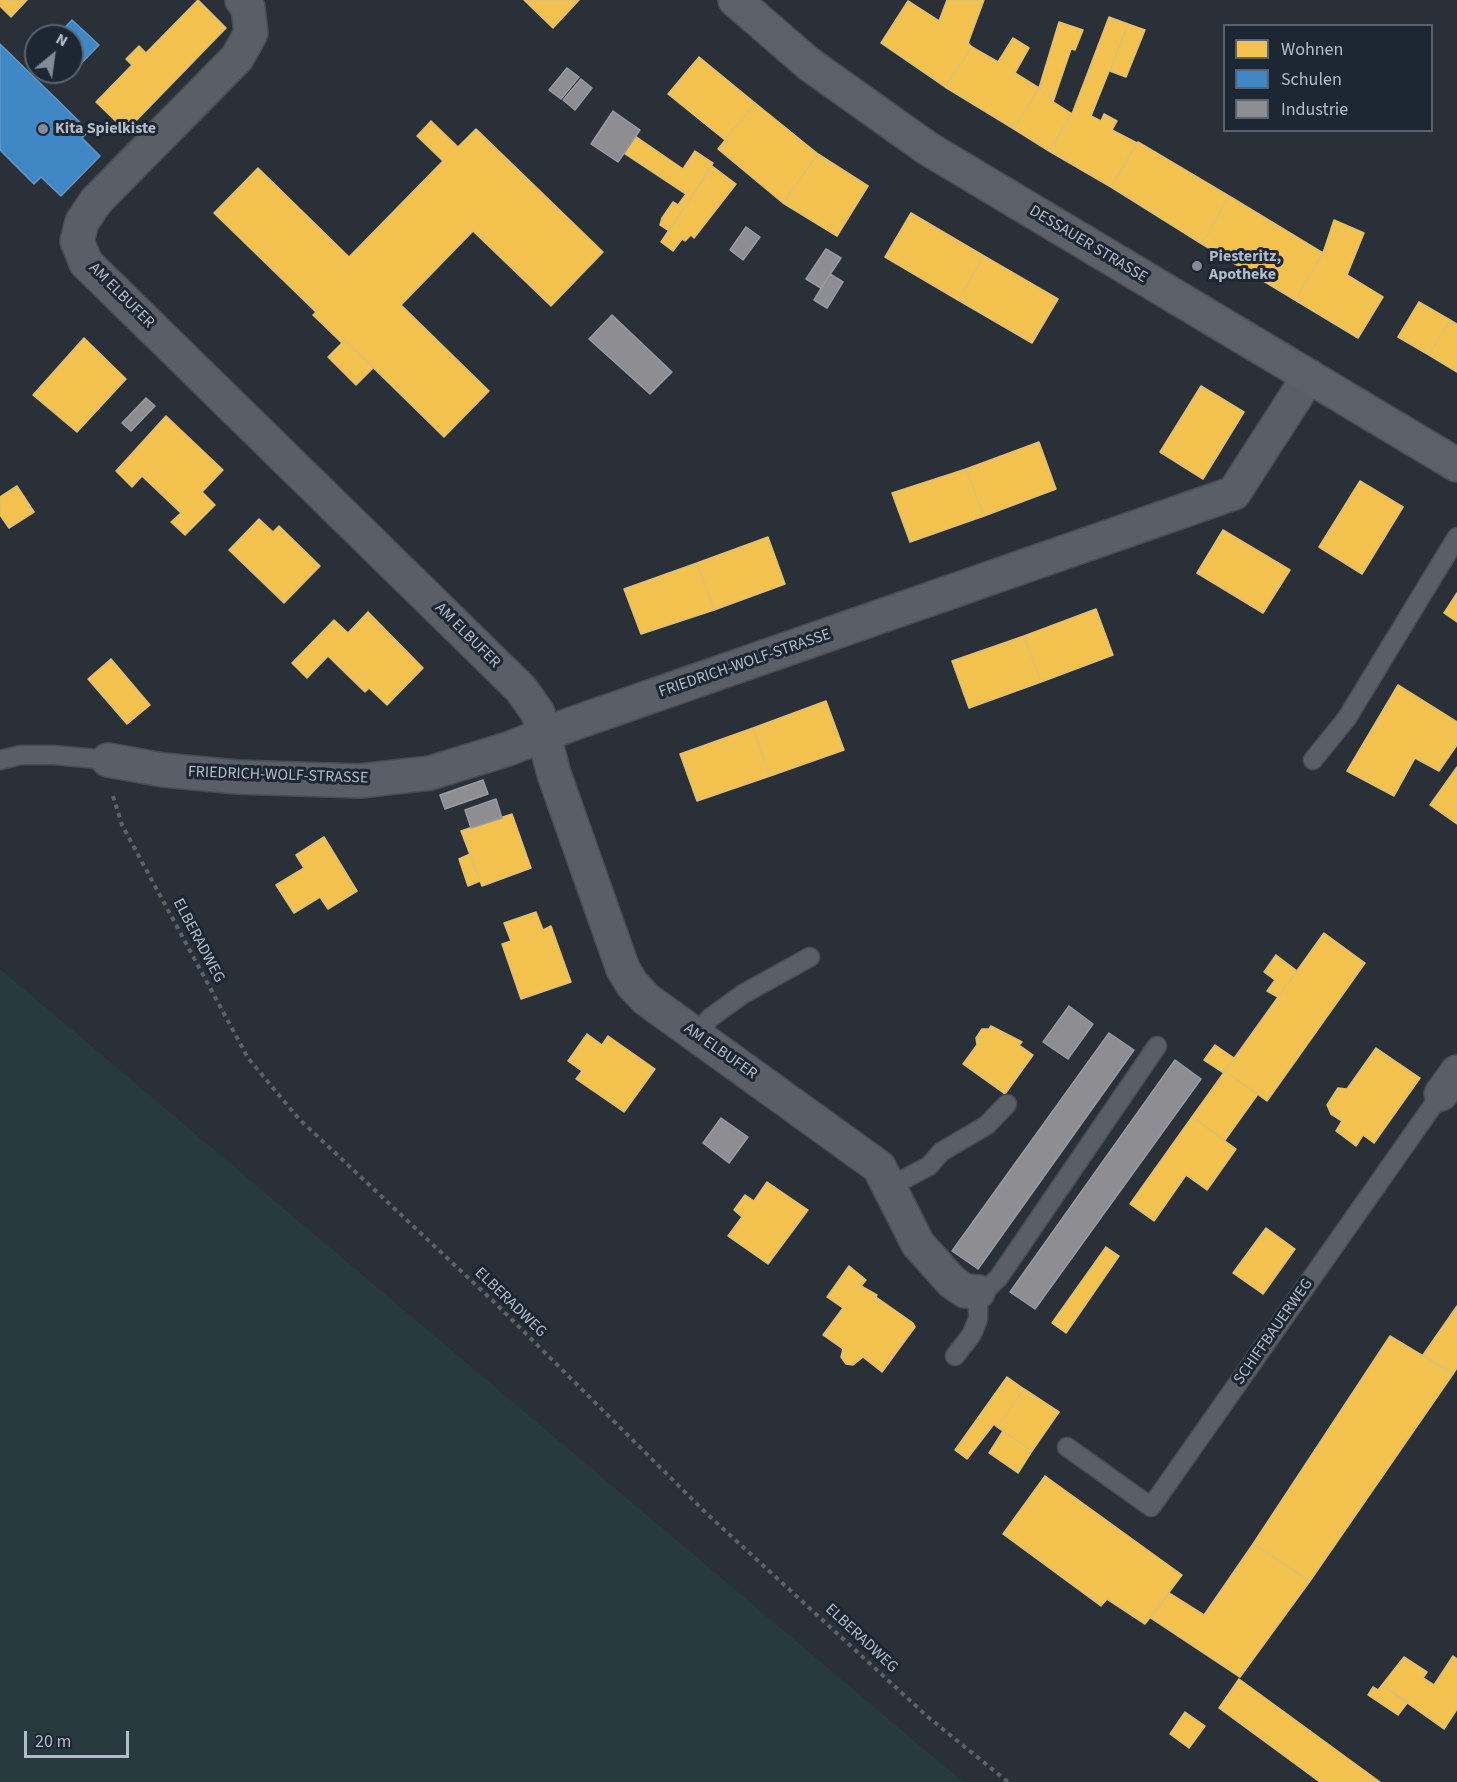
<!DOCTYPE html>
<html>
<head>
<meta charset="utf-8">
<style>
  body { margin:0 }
  #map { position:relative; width:1457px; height:1782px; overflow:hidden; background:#2a3038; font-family:"Source Sans 3",sans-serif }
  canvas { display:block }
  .legend { position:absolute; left:1223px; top:24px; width:210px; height:108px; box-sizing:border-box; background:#1d2633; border:2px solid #59626f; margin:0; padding:8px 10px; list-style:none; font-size:18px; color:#b4bcc9 }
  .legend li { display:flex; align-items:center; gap:12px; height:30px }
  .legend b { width:30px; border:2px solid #59626f }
  .north { position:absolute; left:24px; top:24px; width:60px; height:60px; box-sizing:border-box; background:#1d2633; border:2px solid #59626f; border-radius:50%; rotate:29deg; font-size:16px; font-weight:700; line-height:24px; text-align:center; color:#b4bcc9 }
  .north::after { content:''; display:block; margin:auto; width:21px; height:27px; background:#848b96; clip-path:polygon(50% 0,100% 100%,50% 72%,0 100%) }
  .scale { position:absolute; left:24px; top:1731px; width:105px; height:27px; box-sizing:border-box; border:3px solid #b4bcc9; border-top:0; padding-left:8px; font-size:18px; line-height:21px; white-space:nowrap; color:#b4bcc9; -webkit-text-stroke:4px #1d2633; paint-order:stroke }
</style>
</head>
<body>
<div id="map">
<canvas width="1457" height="1782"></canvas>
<ul class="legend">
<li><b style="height:16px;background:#f2c14e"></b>Wohnen</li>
<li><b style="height:16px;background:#3f88c5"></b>Schulen</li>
<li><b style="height:16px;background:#8d8d92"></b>Industrie</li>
</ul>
<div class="north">N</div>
<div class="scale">20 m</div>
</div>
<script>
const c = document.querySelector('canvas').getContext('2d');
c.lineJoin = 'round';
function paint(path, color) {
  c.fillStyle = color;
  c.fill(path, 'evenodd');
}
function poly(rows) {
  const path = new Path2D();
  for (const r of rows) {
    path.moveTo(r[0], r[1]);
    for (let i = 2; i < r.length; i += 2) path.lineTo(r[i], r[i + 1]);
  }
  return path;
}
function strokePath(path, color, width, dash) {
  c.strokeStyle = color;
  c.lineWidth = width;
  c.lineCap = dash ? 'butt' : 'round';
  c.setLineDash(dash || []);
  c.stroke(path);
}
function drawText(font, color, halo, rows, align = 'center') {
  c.font = font + ' "Source Sans 3",sans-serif';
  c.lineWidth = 6;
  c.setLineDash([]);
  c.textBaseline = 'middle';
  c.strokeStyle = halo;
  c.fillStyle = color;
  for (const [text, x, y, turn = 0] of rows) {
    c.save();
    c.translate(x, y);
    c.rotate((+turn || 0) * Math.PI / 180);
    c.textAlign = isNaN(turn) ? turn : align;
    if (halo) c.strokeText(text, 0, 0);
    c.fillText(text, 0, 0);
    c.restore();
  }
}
const green = poly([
  [0,969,963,1782,0,1782]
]);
const homes = poly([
  [0,0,27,0,11,17,0,6,0,0],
  [198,0,226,28,126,131,96,102,132,65,126,59,139,46,146,53,198,0],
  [524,0,579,0,553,28,524,0],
  [947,0,984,0,968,43,972,47,945,87,881,43,908,1,939,21,947,0],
  [1109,17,1128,24,1091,116,1101,121,1104,114,1117,121,1112,130,1137,143,1111,187,1049,151,1072,114,1109,17],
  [1059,22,1083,30,1075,50,1071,49,1053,102,1039,88,1059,22],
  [1128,24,1145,30,1126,77,1110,71,1128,24],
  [1013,38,1029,48,1015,73,1039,88,1014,129,945,87,972,47,998,62,1013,38],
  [699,57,755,103,725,140,668,94,699,57],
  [1039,88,1053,102,1072,114,1049,151,1014,129,1039,88],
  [755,103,818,154,783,203,718,149,755,103],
  [431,121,458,147,476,129,603,252,551,306,473,231,401,305,489,391,444,437,345,340,342,343,313,315,316,312,214,213,258,168,349,257,443,161,417,136,431,121],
  [635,136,683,169,695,151,713,163,669,231,660,225,662,218,673,202,678,205,686,194,624,153,635,136],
  [1138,142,1229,196,1202,244,1111,187,1138,142],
  [818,154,868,186,837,236,783,203,818,154],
  [712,166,736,184,694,238,691,235,685,241,682,239,673,251,661,242,712,166],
  [1229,196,1323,253,1295,300,1202,244,1229,196],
  [911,213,984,256,958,300,885,257,911,213],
  [1334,220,1364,233,1347,275,1383,297,1358,338,1295,300,1323,253,1334,220],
  [984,256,1058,299,1032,343,958,300,984,256],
  [1419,302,1450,320,1429,355,1398,337,1419,302],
  [1450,320,1457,324,1457,372,1429,355,1450,320],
  [84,338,126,379,77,432,33,395,84,338],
  [345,340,373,368,356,385,328,357,345,340],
  [1201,386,1244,412,1203,479,1160,452,1201,386],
  [166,416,223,470,202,492,215,505,185,535,171,522,181,513,142,476,132,487,116,471,166,416],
  [1039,442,1056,489,984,516,966,469,1039,442],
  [966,469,984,516,910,542,892,493,966,469],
  [1360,481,1403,507,1362,574,1319,547,1360,481],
  [17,486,34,512,9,528,0,515,0,497,17,486],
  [259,519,273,532,279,526,320,566,284,603,229,550,259,519],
  [1223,530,1290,570,1263,613,1197,573,1223,530],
  [768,537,785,584,714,610,697,563,768,537],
  [697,563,714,610,641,634,624,589,697,563],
  [1457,593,1457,622,1444,613,1457,593],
  [1096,609,1113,655,1041,682,1024,636,1096,609],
  [368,612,423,668,387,705,369,688,365,692,328,656,307,678,292,663,334,620,348,633,368,612],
  [1024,636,1041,682,969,708,952,661,1024,636],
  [111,659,150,705,127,724,88,679,111,659],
  [1398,685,1457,722,1457,745,1439,771,1415,758,1394,796,1347,771,1398,685],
  [826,701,844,750,770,776,753,728,826,701],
  [753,728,770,776,697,801,680,754,753,728],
  [1457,767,1457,824,1430,805,1457,767],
  [512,814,531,868,482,886,461,831,512,814],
  [324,837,357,891,328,909,320,897,294,913,276,885,304,868,296,855,324,837],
  [470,854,480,881,468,886,459,859,470,854],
  [536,912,543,930,551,926,571,982,521,999,502,944,511,941,504,923,536,912],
  [1324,933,1365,963,1267,1101,1225,1071,1324,933],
  [1276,955,1297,971,1278,997,1267,991,1275,980,1264,972,1276,955],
  [991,1026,1022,1042,1019,1045,1033,1055,1005,1094,963,1064,977,1045,976,1038,982,1029,989,1029,991,1026],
  [587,1034,602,1045,608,1036,655,1069,624,1112,576,1079,582,1071,568,1061,587,1034],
  [1215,1045,1234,1058,1224,1073,1204,1060,1215,1045],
  [1376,1048,1420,1078,1374,1143,1363,1135,1356,1146,1336,1131,1342,1121,1331,1114,1327,1105,1338,1088,1347,1089,1376,1048],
  [1225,1071,1258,1094,1225,1140,1192,1117,1225,1071],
  [1192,1117,1236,1149,1207,1190,1186,1175,1154,1221,1130,1204,1192,1117],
  [767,1182,808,1210,768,1264,728,1236,742,1217,734,1210,745,1195,754,1201,767,1182],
  [1266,1228,1295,1249,1263,1294,1233,1273,1266,1228],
  [1106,1247,1119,1256,1066,1333,1052,1323,1106,1247],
  [849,1266,866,1280,861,1286,877,1295,876,1297,913,1323,915,1327,882,1372,863,1357,853,1365,846,1364,841,1357,843,1349,823,1335,843,1308,827,1297,849,1266],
  [1457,1306,1457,1368,1453,1374,1423,1355,1457,1306],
  [1390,1336,1453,1374,1310,1581,1253,1544,1390,1336],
  [1007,1377,1024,1389,997,1427,994,1424,967,1459,955,1450,1007,1377],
  [1024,1389,1059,1412,1032,1451,997,1427,1024,1389],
  [1003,1431,1032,1451,1018,1473,989,1453,1003,1431],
  [1045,1476,1182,1575,1145,1624,1107,1599,1101,1606,1003,1534,1045,1476],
  [1253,1544,1310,1581,1240,1677,1151,1618,1169,1593,1204,1615,1253,1544],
  [1453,1656,1457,1659,1457,1709,1444,1729,1382,1685,1404,1657,1427,1672,1423,1678,1434,1685,1453,1656],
  [1239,1679,1380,1782,1320,1782,1219,1708,1239,1679],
  [1382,1685,1408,1702,1398,1715,1368,1695,1373,1687,1378,1690,1382,1685],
  [1185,1712,1205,1726,1189,1748,1170,1734,1185,1712]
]);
const schools = poly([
  [72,20,99,45,69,76,65,72,72,72,72,36,57,36,72,20],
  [0,44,89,131,82,138,100,156,61,196,41,177,34,184,0,150,0,44]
]);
const industry = poly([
  [567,68,579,77,561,99,549,90,567,68],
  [581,79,592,88,575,110,563,100,581,79],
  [613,111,640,130,618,162,591,144,613,111],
  [746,227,760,237,743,260,730,250,746,227],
  [826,249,841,258,821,288,806,279,826,249],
  [830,274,843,282,827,308,814,300,830,274],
  [612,315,672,372,650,394,589,339,612,315],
  [146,398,155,406,131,431,122,423,146,398],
  [483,780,488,794,445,809,440,795,483,780],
  [496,799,502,818,471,828,465,810,496,799],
  [1069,1006,1093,1024,1068,1059,1043,1042,1069,1006],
  [1109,1033,1134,1050,978,1269,952,1251,1109,1033],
  [1175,1060,1201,1079,1035,1309,1010,1292,1175,1060],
  [721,1118,748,1137,729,1163,703,1143,721,1118]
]);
const path = poly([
  [113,796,122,825,248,1058,299,1119,493,1301,706,1513,928,1717,1008,1782]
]);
const lane = poly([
  [0,760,21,755,54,755,108,760],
  [1313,760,1347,718,1457,537],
  [696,1035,710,1018,743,994,810,957],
  [889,1187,929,1166,941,1152,987,1125,1007,1104],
  [955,1356,972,1334,978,1319,978,1292,988,1288,999,1277,1157,1046],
  [1067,1447,1151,1507,1441,1094]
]);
const street = poly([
  [242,0,248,8,251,33,237,58,96,201,82,222,77,241,86,263,521,689,538,713,554,774,623,969,632,984,646,999,879,1167,918,1244,952,1282,965,1291,978,1292],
  [108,760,163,770,237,777,360,781,430,773,508,749,569,725,1234,493,1309,376],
  [1441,1094,1457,1072]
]);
const primary = poly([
  [735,0,809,64,927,148,1457,465]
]);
const markers = [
  [43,129,6,"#848b96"],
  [1197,266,6,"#848b96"]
];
const poiNames = [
  ["Kita Spielkiste",55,129],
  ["Piesteritz,",1209,257],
  ["Apotheke",1209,275]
];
const streetNames = [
  ["DESSAUER STRASSE",1088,245,31],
  ["AM ELBUFER",121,296,45],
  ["AM ELBUFER",467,636,45],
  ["FRIEDRICH-WOLF-STRASSE",745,664,-19],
  ["FRIEDRICH-WOLF-STRASSE",278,776,2],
  ["ELBERADWEG",198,941,62],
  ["AM ELBUFER",720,1052,35],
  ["ELBERADWEG",510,1303,44],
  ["SCHIFFBAUERWEG",1274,1332,-55],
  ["ELBERADWEG",861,1639,43]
];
paint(green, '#273a3e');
paint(homes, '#f2c14e');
strokePath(homes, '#dfc073', 1.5);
paint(schools, '#3f88c5');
strokePath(schools, '#6298c6', 1.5);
paint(industry, '#8d8d92');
strokePath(industry, '#999ba2', 1.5);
strokePath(lane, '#484c53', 21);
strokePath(street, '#484c53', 36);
strokePath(primary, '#484c55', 36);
strokePath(path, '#5d636a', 4, [4.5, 4.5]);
strokePath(lane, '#5a5e66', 18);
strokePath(street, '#5a5e66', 33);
strokePath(primary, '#5c6168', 33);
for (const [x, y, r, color] of markers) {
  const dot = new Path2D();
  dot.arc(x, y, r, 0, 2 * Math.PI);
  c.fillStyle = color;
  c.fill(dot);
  strokePath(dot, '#1d2633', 2);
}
drawText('bold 16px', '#b4bcc9', '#1d2633', poiNames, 'left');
drawText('16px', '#b4bcc9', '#1d2633', streetNames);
</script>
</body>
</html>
